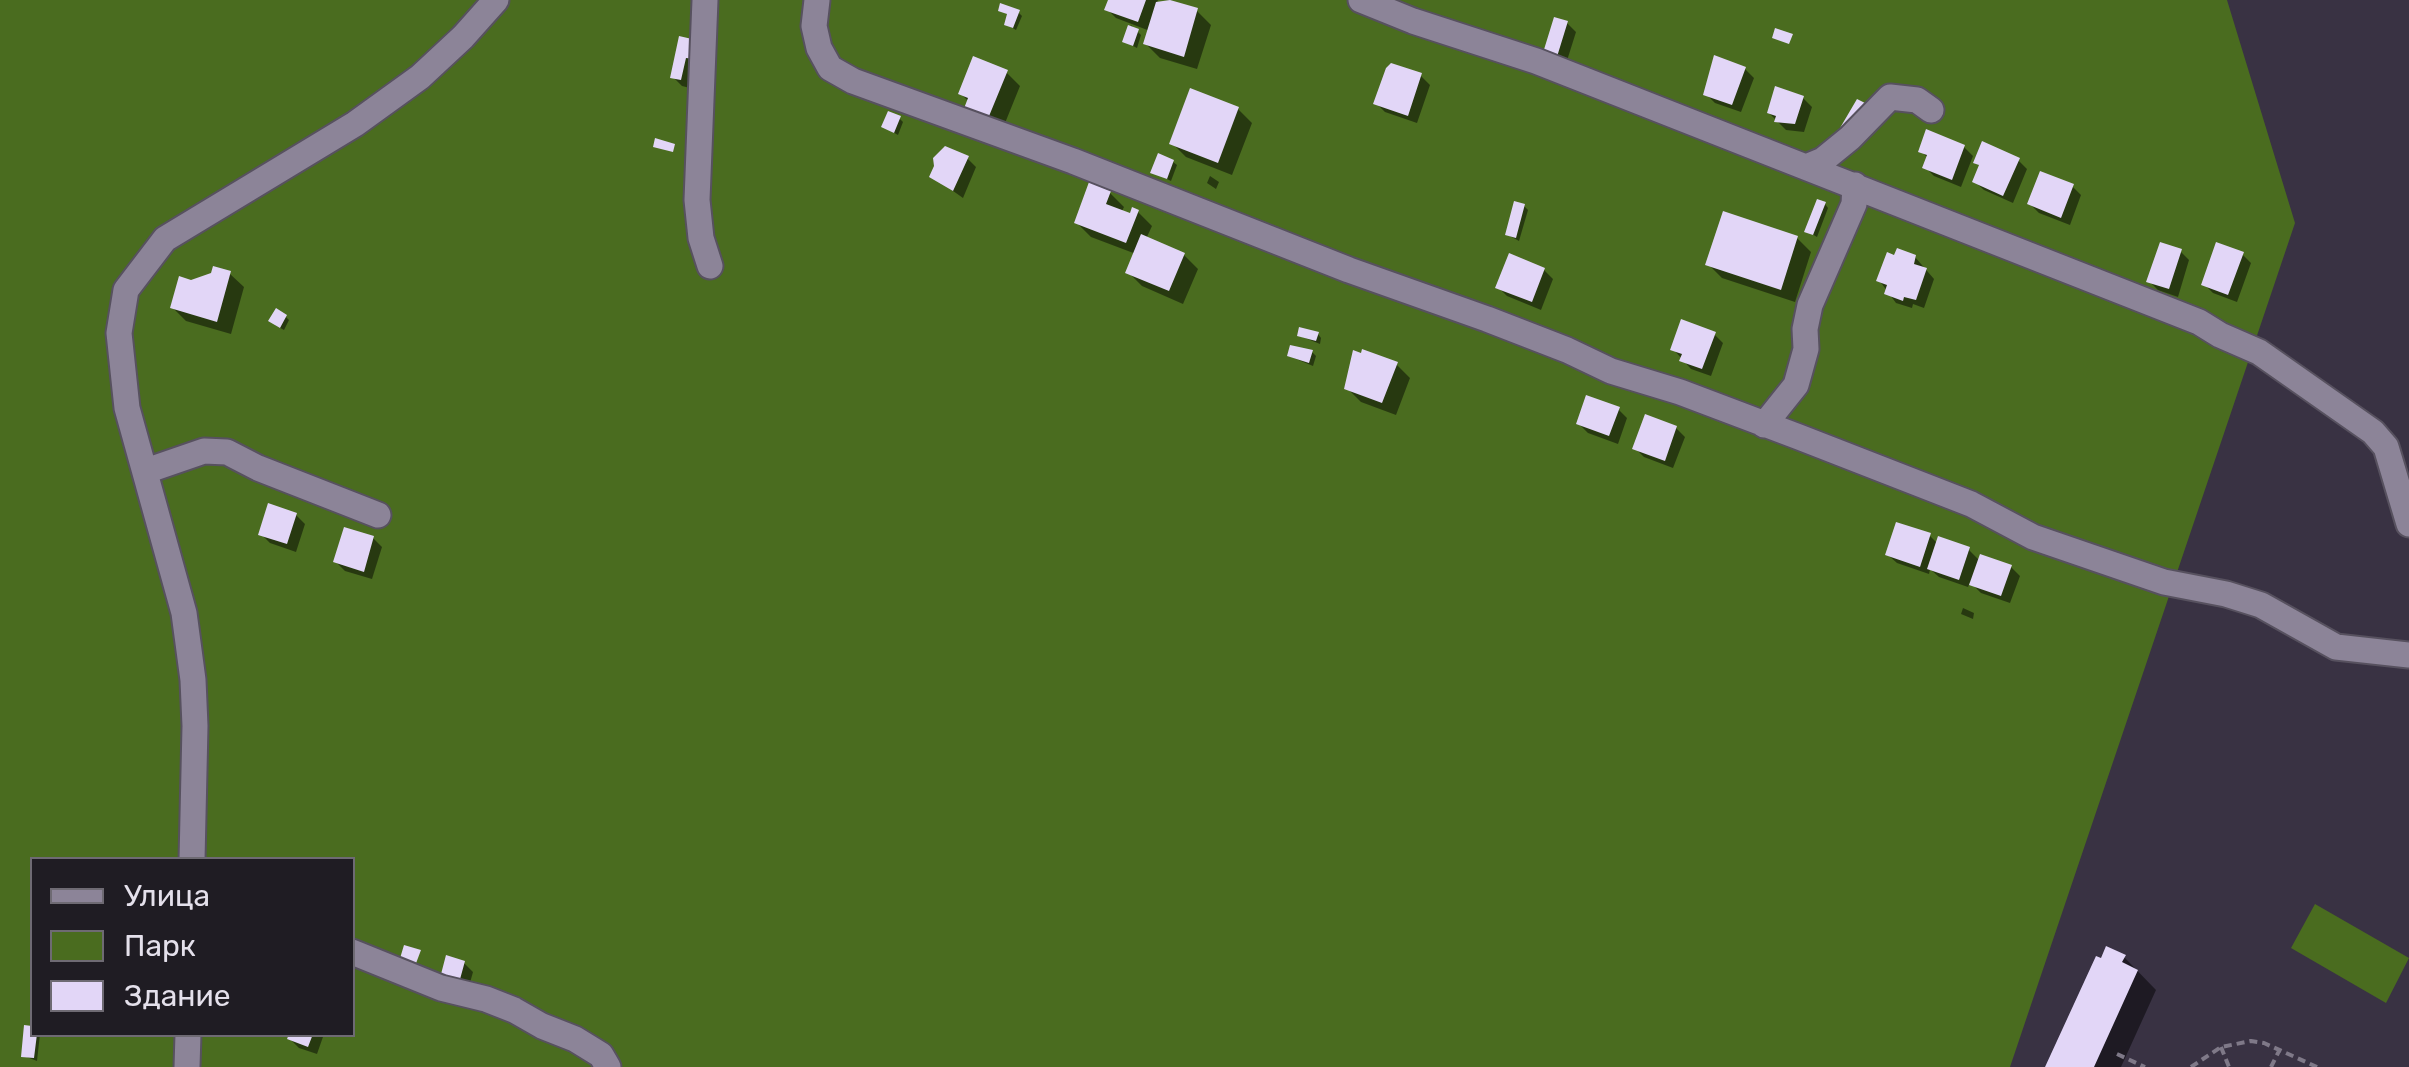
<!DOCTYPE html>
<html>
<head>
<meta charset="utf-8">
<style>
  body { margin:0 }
  #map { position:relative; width:2409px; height:1067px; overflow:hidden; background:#393243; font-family:Rubik,sans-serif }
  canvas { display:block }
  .legend { position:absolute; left:30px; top:857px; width:325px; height:180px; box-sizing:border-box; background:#1f1c23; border:2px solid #6e6a73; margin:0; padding:12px 18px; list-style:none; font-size:30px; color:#e4e0eb }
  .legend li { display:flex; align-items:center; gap:20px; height:50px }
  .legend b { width:50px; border:2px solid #6e6a73 }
</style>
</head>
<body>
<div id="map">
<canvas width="2409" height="1067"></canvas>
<ul class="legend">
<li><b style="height:12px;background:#8c8498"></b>Улица</li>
<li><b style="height:28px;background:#4a6c1f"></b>Парк</li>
<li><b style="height:28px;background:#e2d6f7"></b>Здание</li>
</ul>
</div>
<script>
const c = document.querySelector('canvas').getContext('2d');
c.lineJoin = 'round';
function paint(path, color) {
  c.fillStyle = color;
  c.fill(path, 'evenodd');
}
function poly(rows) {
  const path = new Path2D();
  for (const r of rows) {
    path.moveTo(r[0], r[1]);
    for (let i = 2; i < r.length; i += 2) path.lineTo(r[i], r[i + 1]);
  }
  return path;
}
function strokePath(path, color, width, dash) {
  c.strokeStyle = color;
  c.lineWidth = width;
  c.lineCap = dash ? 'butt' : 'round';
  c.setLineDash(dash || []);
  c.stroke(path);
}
const green = poly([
  [0,0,2227,0,2295,223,2010,1067,0,1067],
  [32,860,352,860,352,1034,32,1034],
  [2315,904,2409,958,2386,1003,2291,948]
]);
const shadow = poly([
  [1111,0,1158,0,1156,5,1197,11,1211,25,1197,69,1160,58,1146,44,1150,31,1116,18,1107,9],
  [1001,10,1018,12,1022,16,1016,30,1006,24,1010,16],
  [1567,23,1576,32,1565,67,1553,64],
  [1131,25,1141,35,1137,48,1125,42],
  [681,39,703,67,690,88,682,86,673,77],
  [1745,69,1754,78,1741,112,1715,103,1706,94],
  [1006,72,1020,86,1001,133,961,94],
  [1421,76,1430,85,1417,123,1385,112,1376,103],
  [1803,98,1812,107,1804,132,1786,130,1769,113],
  [1238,109,1252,123,1232,175,1186,157,1172,143],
  [899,118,903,122,898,135,884,127],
  [1964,147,1973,156,1961,187,1934,176,1925,167,1928,158,1921,151],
  [967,158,976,167,963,198,932,176],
  [2018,160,2027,169,2013,203,1984,190,1975,182,1981,167,1976,162],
  [1173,162,1177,165,1171,181,1153,172],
  [1210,176,1219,182,1216,189,1207,183],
  [2072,186,2081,195,2070,225,2039,213,2030,204],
  [1110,193,1124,207,1121,213,1131,216,1138,212,1152,226,1146,239,1184,255,1198,269,1183,304,1142,286,1128,272,1136,254,1091,237,1077,223],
  [1825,204,1828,208,1817,237,1807,231],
  [1524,206,1528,210,1519,241,1508,235],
  [1797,238,1811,252,1795,302,1722,278,1708,264],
  [2181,252,2189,260,2178,297,2158,290,2149,281],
  [2242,254,2251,263,2237,302,2213,293,2204,284],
  [1915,257,1934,279,1924,308,1913,304,1912,308,1896,303,1879,280],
  [1544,270,1553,279,1541,310,1507,296,1498,287],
  [230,274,244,287,231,334,186,321,172,307,191,282],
  [286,317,289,320,284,330,275,325],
  [1318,334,1321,338,1320,344,1300,336],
  [1714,334,1723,343,1711,376,1691,369,1673,349],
  [1312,352,1316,356,1313,366,1289,356],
  [1362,356,1396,364,1410,378,1396,415,1361,402,1347,388],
  [1618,409,1627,418,1618,444,1588,433,1579,424],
  [1676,428,1685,437,1673,468,1644,457,1635,448],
  [296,515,305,524,296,552,270,543,261,534],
  [1930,536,1938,544,1968,549,1980,561,2011,567,2020,576,2010,603,1981,593,1970,582,1968,587,1939,577,1930,569,1929,574,1897,563,1888,555],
  [373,538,382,547,372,579,345,571,336,562],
  [1963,608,1974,613,1973,619,1961,614],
  [2124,957,2156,990,2121,1067,2048,1067],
  [464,963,473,972,468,990,443,977],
  [27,1028,32,1028,32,1034,40,1034,37,1061,24,1056],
  [291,1034,324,1034,317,1054,299,1048,290,1039]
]);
const building = poly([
  [1108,0,1146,0,1138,22,1104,10],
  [1170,0,1198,8,1184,57,1143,44,1156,2],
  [1000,3,1020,10,1013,28,1004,25,1007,14,998,11],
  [1554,17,1568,21,1556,60,1542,56],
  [1128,25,1139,29,1133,46,1122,42],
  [1775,28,1793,34,1789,44,1772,38],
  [679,36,692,39,694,59,686,58,681,80,670,78],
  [1714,55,1746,67,1732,105,1703,95],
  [973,56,1008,70,987,121,963,111,968,98,958,94],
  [1391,63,1422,73,1408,116,1373,104,1386,68],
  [1775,86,1804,96,1795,124,1774,122,1776,116,1767,113],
  [1190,88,1239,107,1218,163,1169,144],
  [1857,99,1865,103,1848,132,1840,128],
  [888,111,901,116,894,133,881,127],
  [1926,129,1965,145,1952,180,1922,168,1927,155,1918,152],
  [655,138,675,144,673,152,653,147],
  [1982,141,2020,158,2003,196,1972,182,1979,165,1973,163],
  [945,146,969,156,953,191,929,177,934,166,933,158],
  [1158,153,1174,160,1167,179,1150,173],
  [2040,171,2074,184,2061,218,2027,204],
  [1089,182,1111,191,1106,204,1130,213,1132,207,1139,210,1126,243,1074,223],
  [1817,199,1826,202,1813,235,1804,232],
  [1514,201,1525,204,1516,238,1505,235],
  [1723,211,1798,236,1781,290,1705,265],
  [1141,234,1185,253,1169,291,1125,273],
  [2160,242,2182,249,2169,289,2146,282],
  [2216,242,2244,252,2228,295,2201,285],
  [1897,248,1916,255,1914,264,1927,268,1916,300,1904,297,1903,301,1884,294,1887,285,1876,281,1887,252,1894,255],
  [1509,253,1545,268,1532,302,1495,288],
  [213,266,231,271,217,322,170,308,179,276,191,280,211,273],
  [276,308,287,315,280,328,268,321],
  [1681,319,1716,332,1702,369,1679,361,1682,354,1670,350],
  [1299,327,1319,332,1316,341,1297,336],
  [1290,345,1313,350,1309,363,1287,356],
  [1362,349,1398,362,1382,403,1344,389,1353,350,1361,353],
  [1586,395,1620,407,1609,436,1576,424],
  [1645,414,1677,426,1665,461,1632,449],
  [268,503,297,513,287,544,258,535],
  [1896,522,1931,533,1920,567,1885,555],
  [344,527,374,536,364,572,333,562],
  [1938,536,1970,547,1959,580,1927,569],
  [1980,554,2012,565,2001,596,1969,585],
  [404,945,421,950,415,966,398,965],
  [2106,946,2126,955,2122,962,2138,970,2094,1067,2045,1067,2096,956,2101,958],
  [446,955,465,961,459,983,440,978],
  [24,1025,32,1026,32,1034,37,1034,34,1058,21,1057],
  [289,1034,313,1034,308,1047,287,1039]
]);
const path = poly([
  [2221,1047,2229,1067],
  [2117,1054,2145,1067],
  [2191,1067,2221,1047,2251,1041,2264,1043,2317,1067],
  [2271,1067,2280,1049]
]);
const minor = poly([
  [705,0,697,200,701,238,710,266],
  [817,0,814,26,819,48,830,68,853,81,1073,161,1349,270,1487,319,1567,350,1611,371,1680,392,1799,437,1971,504,2033,537,2164,582,2226,594,2261,605,2336,647,2409,655],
  [1361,0,1413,21,1536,61,2199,322,2220,335,2259,352,2373,432,2386,447,2409,524],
  [1806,167,1823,160,1850,138,1890,97,1917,100,1931,110],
  [1764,425,1796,385,1806,349,1805,329,1810,305,1854,204,1855,185],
  [146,471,204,451,227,452,258,468,378,515],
  [192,860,195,726,193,680,184,613,127,408,119,333,126,290,165,239,355,124,420,77,463,37,496,0],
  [352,952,441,988,486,999,514,1010,542,1026,575,1039,601,1055,608,1067],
  [187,1067,188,1034]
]);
paint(green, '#4a6c1f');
paint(shadow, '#0007');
paint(building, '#e2d6f7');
strokePath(minor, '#57515f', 29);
strokePath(path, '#7f7988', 4, [8, 5]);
strokePath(minor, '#8c8498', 25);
</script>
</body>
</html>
